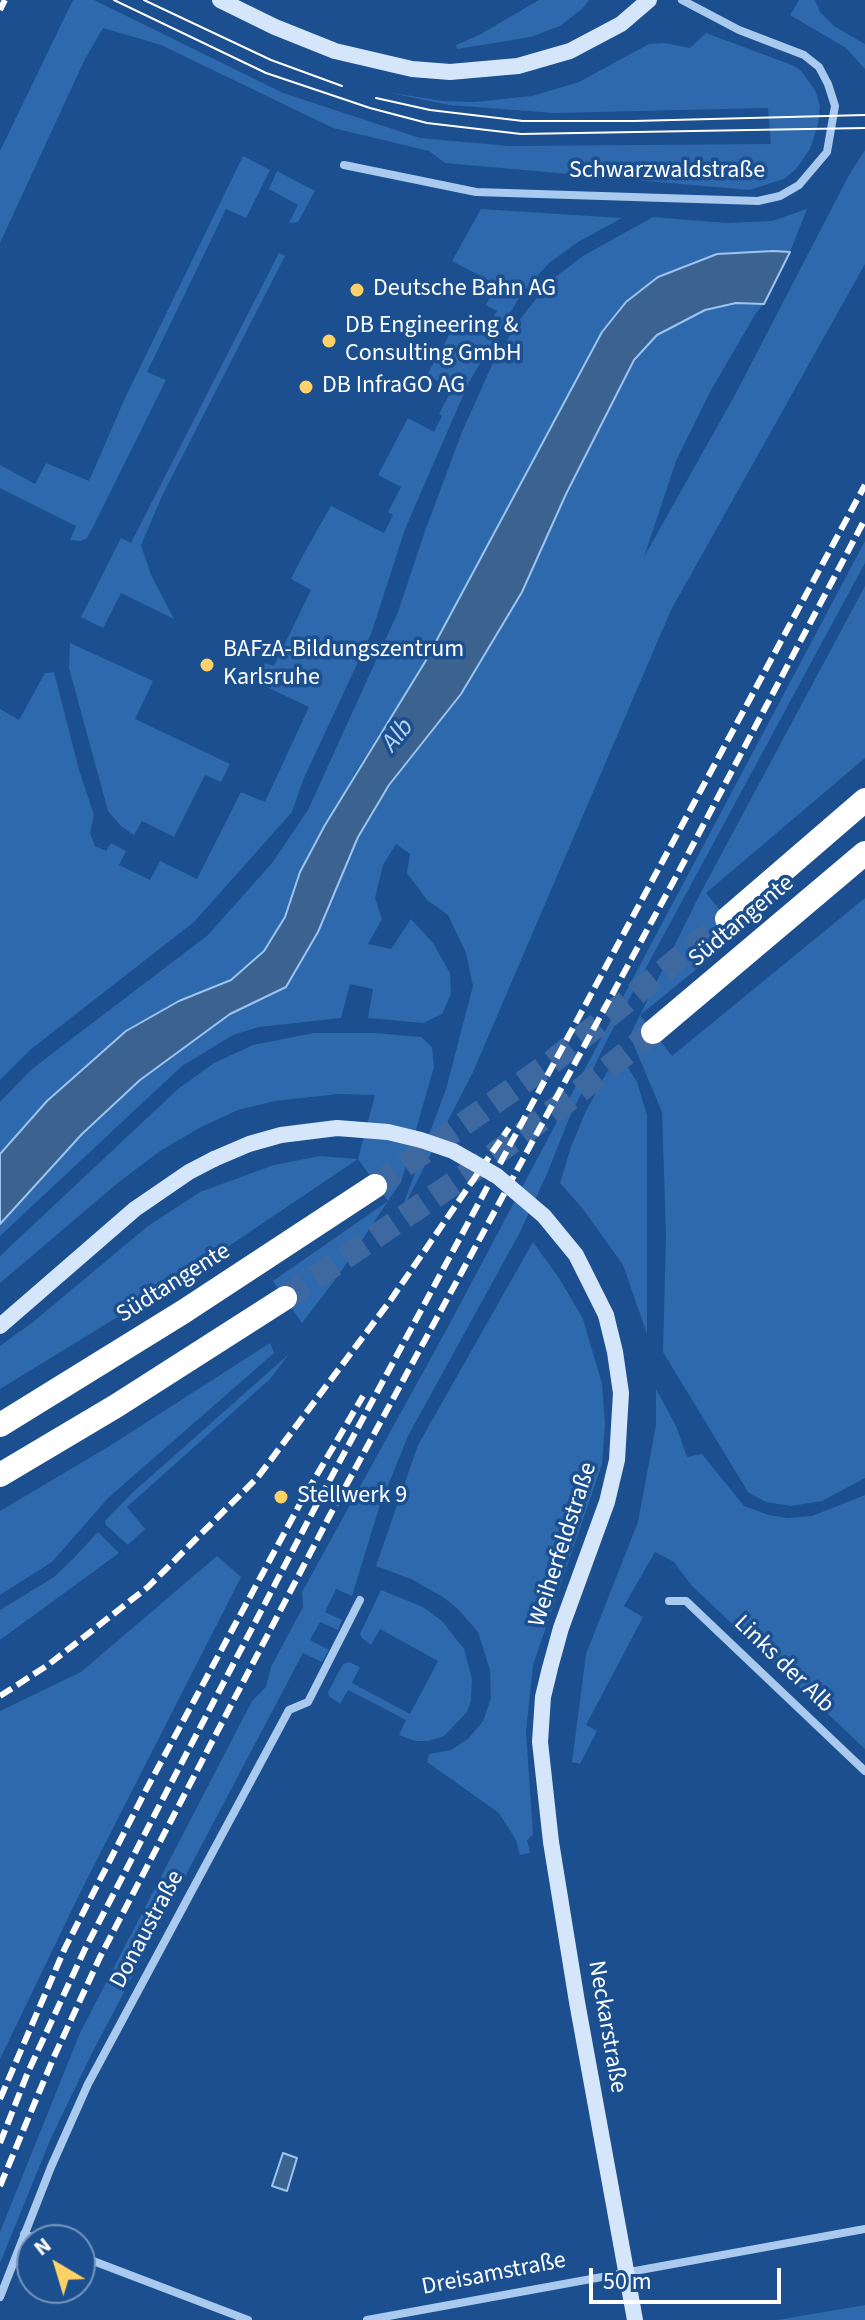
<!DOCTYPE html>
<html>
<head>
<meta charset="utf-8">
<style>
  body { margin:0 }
  #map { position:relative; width:865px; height:2320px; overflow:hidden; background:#1b4f8f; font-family:"Source Sans 3",sans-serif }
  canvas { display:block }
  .north { position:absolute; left:16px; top:2224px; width:80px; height:80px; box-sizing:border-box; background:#1b4f8f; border:2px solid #7695bc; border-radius:50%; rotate:322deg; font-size:22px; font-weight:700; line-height:32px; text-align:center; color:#fff }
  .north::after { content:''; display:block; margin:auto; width:28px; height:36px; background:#ffd166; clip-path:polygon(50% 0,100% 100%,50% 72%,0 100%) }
  .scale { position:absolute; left:589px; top:2268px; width:192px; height:36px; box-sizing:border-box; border:4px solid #fff; border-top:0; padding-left:10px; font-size:24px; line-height:28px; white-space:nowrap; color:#fff; -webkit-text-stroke:6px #1b4f8f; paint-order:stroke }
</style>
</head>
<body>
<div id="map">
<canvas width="865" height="2320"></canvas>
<div class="north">N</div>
<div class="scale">50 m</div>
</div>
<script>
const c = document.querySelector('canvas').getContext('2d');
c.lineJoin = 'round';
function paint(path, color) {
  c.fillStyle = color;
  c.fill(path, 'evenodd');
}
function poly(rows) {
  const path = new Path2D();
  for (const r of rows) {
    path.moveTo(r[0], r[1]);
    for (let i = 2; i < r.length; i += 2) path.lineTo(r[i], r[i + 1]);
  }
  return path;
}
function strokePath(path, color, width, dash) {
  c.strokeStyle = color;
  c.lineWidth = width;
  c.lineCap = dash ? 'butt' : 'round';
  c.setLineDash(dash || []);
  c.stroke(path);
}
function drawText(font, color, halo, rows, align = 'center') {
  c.font = font + ' "Source Sans 3",sans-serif';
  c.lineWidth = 7;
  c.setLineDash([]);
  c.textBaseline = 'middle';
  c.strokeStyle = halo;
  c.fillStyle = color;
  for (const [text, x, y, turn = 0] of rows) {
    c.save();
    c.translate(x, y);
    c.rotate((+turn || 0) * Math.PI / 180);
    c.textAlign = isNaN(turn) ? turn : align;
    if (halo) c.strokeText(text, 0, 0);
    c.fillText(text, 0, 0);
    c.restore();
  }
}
const green = poly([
  [73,0,94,0,283,93,420,138,509,146,771,144,768,108,554,113,449,105,386,92,443,101,474,102,532,96,579,82,649,44,664,43,690,48,706,33,792,65,801,71,815,90,820,106,818,124,810,149,796,169,784,179,749,190,445,163,429,151,333,128,161,45,103,28,85,59,0,243,0,151],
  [539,0,589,0,582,9,560,26,531,37,457,49,456,45,481,34],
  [799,0,815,0,820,12,834,26,865,44,865,69,846,48,790,15],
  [865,150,865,264,671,610,473,1072,399,1216,446,1089,473,986,466,953,448,915,427,900,407,873,410,854,396,844,383,865,375,898,382,919,368,944,391,949,411,919,433,943,450,973,451,994,442,1014,423,1023,368,1018,373,989,350,984,341,1018,259,1027,233,1035,182,1066,0,1236,0,1224,82,1134,140,1080,230,1014,286,987,318,932,358,837,389,785,461,694,522,592,566,494,634,360,645,345,674,324,705,310,736,303,764,304,756,313,710,392,676,461,644,557,736,393,848,177],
  [243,156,270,170,246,218,226,209,147,372,166,380,94,525,87,538,81,541,70,540,76,526,0,488,0,465,35,484,46,463,89,481,125,398],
  [277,171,315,191,298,222,289,223,298,205,269,189],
  [481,209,622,218,578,242,549,263,522,293,469,382,405,529,371,634,303,780,292,812,194,922,30,1050,0,1080,0,709,19,720,45,673,54,672,79,770,94,815,90,833,95,846,106,851,111,843,126,851,119,865,150,880,160,861,197,879,241,792,265,802,309,707,256,682,265,663,274,666,311,590,291,579,302,557,331,506,384,533,393,515,388,512,401,487,378,475,408,418,434,432,442,416,439,414,452,389,427,375,457,321,484,334,497,311,486,305,496,284,452,261],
  [807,209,790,252,772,251,602,332,425,662,355,773,300,872,285,917,264,951,231,980,179,1001,126,1031,47,1101,0,1154,0,1102,32,1069,208,935,272,863,308,810,398,612,425,531,462,432,492,365,518,322,550,281,583,256,653,217,727,223,772,221],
  [279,253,285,256,162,496,141,545,151,575,174,619,121,593,103,628,81,617,121,538,131,543],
  [865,541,865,563,608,1038,568,1121,547,1174,519,1234,408,1436,379,1508,352,1596,336,1589,325,1612,342,1620,338,1630,320,1622,310,1640,329,1650,322,1662,303,1653,92,2053,51,2138,0,2263,0,2232,80,2033,252,1701,266,1687,271,1667,303,1607,302,1592,449,1325],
  [865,586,865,758,706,893,740,934,640,1015,672,1056,865,898,865,1478,822,1501,791,1506,766,1502,748,1492,663,1352,666,1235,662,1112,630,1036,640,1015,700,894],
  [70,643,153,681,135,719,230,764,221,782,205,775,174,837,142,821,134,835,121,826,108,811,69,668],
  [314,1033,374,1033,421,1037,432,1047,434,1067,401,1182,388,1201,338,1276,302,1323,273,1281,388,1201,358,1159,183,1277,0,1389,0,1346,33,1322,148,1226,200,1192,274,1165,320,1156,358,1159,375,1095,338,1094,275,1101,238,1110,201,1127,160,1151,119,1182,0,1283,0,1256,178,1089,214,1063,253,1045],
  [617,1060,627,1066,637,1082,647,1115,647,1334,623,1265,583,1209,560,1183,571,1147,585,1113,607,1072],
  [533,1242,559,1278,583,1319,602,1384,605,1424,602,1464,533,1665,526,1732,533,1834,527,1840,530,1853,520,1855,516,1840,499,1813,427,1762,429,1754,451,1750,468,1739,483,1721,491,1698,490,1670,478,1632,457,1608,443,1597,411,1579,376,1566,418,1445],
  [270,1343,274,1353,108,1498,52,1562,0,1595,0,1511,108,1447],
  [289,1354,270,1379,127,1507,145,1529,128,1545,106,1525,105,1521,132,1493],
  [656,1389,676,1426,687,1457,702,1454,744,1506,769,1515,787,1518,812,1516,865,1495,865,1749,692,1586,674,1562,655,1552,624,1606,643,1617,586,1725,597,1731,580,1764,572,1762,586,1654,638,1522,656,1425],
  [98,1532,119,1553,0,1640,0,1610,54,1577,73,1559],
  [217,1556,241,1577,82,1889,0,2059,0,1711,81,1672],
  [381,1590,423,1607,442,1621,464,1649,472,1679,471,1700,467,1712,444,1736,429,1741,415,1741,399,1735,406,1720,370,1701,348,1690,340,1704,329,1696,328,1692,343,1664,349,1662,360,1667,352,1683,410,1714,438,1661,380,1629,371,1645,362,1638,360,1634],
  [865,2305,865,2320,777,2320]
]);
const water = poly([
  [773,251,790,252,764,304,736,303,705,310,657,335,634,360,566,494,522,592,461,694,389,785,358,837,318,932,286,987,230,1014,140,1080,82,1134,0,1224,0,1154,47,1101,126,1031,179,1001,231,980,264,951,285,917,300,872,325,825,425,662,602,332,626,302,658,277,717,254,773,251],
  [283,2153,297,2158,287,2191,272,2186,283,2153]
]);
const highwayTunnel = poly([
  [375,1186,552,1062,727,919],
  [285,1298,476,1168,568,1100,653,1032]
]);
const street = poly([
  [344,165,476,192,758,201,780,196,799,185,827,152,835,106,828,84,819,67,804,55,739,30,682,0],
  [669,1601,686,1601,865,1771],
  [24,2234,40,2240],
  [80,2256,248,2320],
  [0,2297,51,2167,88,2084,289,1710,308,1702,360,1600],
  [367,2320,865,2229]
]);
const secondary = poly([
  [220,0,275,27,335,51,412,69,450,72,518,66,570,51,621,24,649,0],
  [606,1315,615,1352,621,1393,617,1460,607,1502,561,1628,550,1668,543,1697,540,1742,551,1842,577,2002,635,2320],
  [0,1326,135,1209,189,1172,214,1159]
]);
const highway = poly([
  [727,919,865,800],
  [653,1032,865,853],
  [0,1425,183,1312,375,1186],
  [0,1475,116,1406,285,1298]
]);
const tram = poly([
  [114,0,266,73,370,108,427,123,521,134,865,128],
  [144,0,271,60,342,86],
  [376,98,430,110,523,121,634,121,865,115]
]);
const rail = poly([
  [0,10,5,0],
  [0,1696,48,1665,148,1587,258,1477,390,1301,509,1128],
  [0,2099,65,1948,146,1790,301,1502,363,1396],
  [0,2143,28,2072,85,1949,168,1789,319,1500,865,485],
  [0,2186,53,2059,100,1957,329,1517,678,873,865,519]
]);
const secondaryBridge = poly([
  [214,1159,249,1144,281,1135,337,1128,388,1132,421,1140,453,1151,497,1176,544,1216,576,1255,606,1315]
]);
const markers = [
  [357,290,8,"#ffd166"],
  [329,341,8,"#ffd166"],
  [306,387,8,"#ffd166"],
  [207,665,8,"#ffd166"],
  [281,1497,8,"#ffd166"]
];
const streetNames = [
  ["Schwarzwaldstraße",667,172],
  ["Südtangente",742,922,-40],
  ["Südtangente",174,1284,-32],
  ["Weiherfeldstraße",564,1545,-72],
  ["Links der Alb",783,1665,44],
  ["Donaustraße",148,1930,-62],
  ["Neckarstraße",606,2027,80],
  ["Dreisamstraße",494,2275,-11]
];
const poiNames = [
  ["Deutsche Bahn AG",373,290],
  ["DB Engineering &",345,327],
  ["Consulting GmbH",345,355],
  ["DB InfraGO AG",322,387],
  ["BAFzA-Bildungszentrum",223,651],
  ["Karlsruhe",223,679],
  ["Stellwerk 9",297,1497]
];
const waterNames = [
  ["Alb",399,736,-51]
];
paint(green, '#2e69ad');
paint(water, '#3c6290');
strokePath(water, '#9cc4f0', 2);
strokePath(highwayTunnel, '#3d69a0', 24, [24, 12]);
strokePath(street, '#a9c9ee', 8);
strokePath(secondary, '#d6e6fa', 16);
strokePath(highway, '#fff', 24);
strokePath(tram, '#fff', 2);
strokePath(rail, '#fff', 6, [14, 6]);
strokePath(secondaryBridge, '#d6e6fa', 16);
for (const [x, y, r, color] of markers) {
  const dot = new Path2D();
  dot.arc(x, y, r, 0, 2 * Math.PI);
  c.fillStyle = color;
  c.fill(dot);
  strokePath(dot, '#1b4f8f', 3);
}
drawText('24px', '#fff', '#1b4f8f', streetNames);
drawText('24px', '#fff', '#1b4f8f', poiNames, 'left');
drawText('italic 26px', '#b5d3f5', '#1b4f8f', waterNames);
</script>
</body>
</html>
